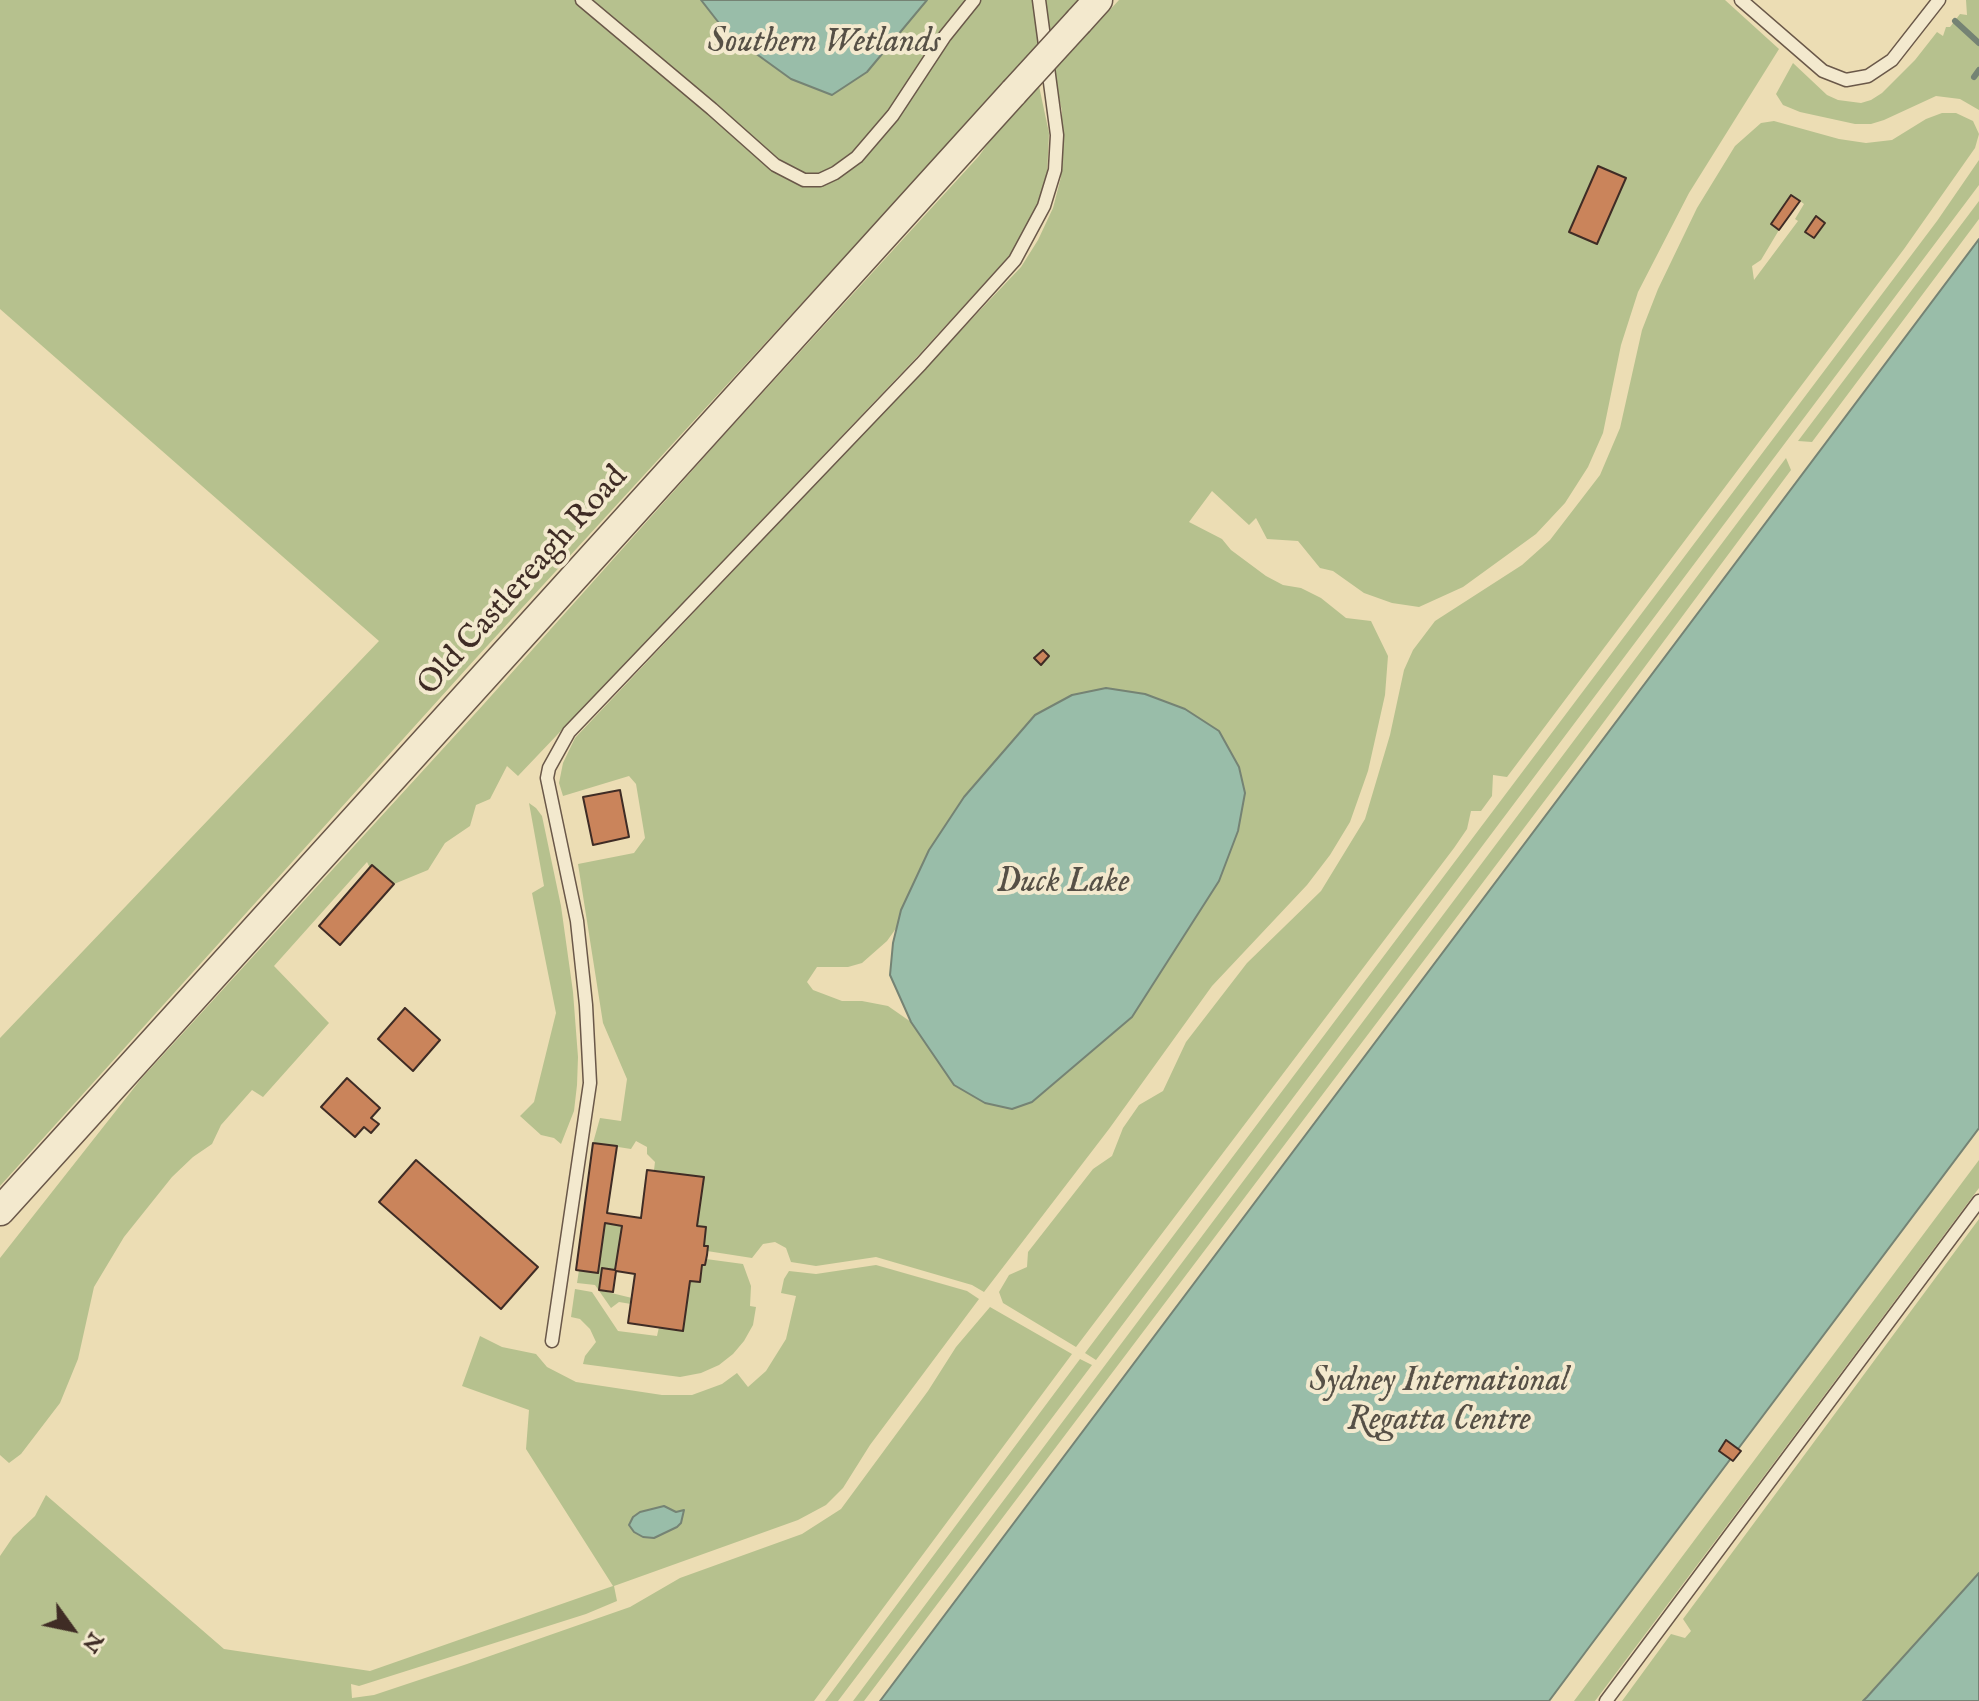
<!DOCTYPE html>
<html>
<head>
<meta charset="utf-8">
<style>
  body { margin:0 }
  #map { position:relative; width:1979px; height:1701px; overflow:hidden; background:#ecddb4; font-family:"IM FELL English",serif }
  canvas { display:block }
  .north { position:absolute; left:32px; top:1589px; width:80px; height:80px; -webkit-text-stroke:6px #f3e9ce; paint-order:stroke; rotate:123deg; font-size:22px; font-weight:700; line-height:32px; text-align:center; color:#3f2c25 }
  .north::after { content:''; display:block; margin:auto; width:28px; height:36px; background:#3f2c25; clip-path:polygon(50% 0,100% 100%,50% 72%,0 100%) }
</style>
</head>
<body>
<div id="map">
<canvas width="1979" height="1701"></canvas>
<div class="north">N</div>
</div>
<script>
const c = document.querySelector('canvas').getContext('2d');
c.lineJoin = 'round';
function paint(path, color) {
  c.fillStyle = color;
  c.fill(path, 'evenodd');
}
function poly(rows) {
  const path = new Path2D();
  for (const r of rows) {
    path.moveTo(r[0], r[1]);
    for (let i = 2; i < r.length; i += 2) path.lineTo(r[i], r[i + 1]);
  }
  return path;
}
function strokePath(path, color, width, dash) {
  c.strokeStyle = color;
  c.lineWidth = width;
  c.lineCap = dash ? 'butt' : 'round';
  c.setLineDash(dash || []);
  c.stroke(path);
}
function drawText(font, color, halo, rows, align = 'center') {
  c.font = font + ' "IM FELL English",serif';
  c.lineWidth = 8;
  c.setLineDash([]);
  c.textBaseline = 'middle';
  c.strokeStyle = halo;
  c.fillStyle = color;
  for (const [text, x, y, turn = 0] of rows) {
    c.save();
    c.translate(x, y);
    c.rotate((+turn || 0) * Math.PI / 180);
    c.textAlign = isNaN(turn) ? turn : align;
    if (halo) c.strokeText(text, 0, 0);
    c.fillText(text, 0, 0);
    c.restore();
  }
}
const green = poly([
  [0,0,1080,0,477,657,0,1186,0,1038,379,641,0,309],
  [1119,0,1725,0,1779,49,1689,193,1638,292,1621,345,1603,433,1588,467,1565,503,1536,534,1463,587,1419,607,1392,603,1364,593,1333,571,1320,568,1298,541,1267,539,1256,518,1249,525,1212,491,1189,522,1222,539,1231,550,1266,576,1283,585,1301,588,1321,598,1346,618,1371,621,1388,656,1385,695,1368,771,1350,822,1330,855,1307,885,1212,986,1109,1129,984,1292,972,1285,876,1257,816,1266,791,1262,786,1248,775,1242,763,1244,752,1258,707,1251,708,1246,704,1246,706,1227,697,1226,704,1177,654,1170,655,1162,647,1154,647,1147,636,1141,631,1149,593,1143,600,1118,621,1121,627,1079,603,1023,578,864,634,853,645,838,636,784,629,776,563,796,559,783,563,763,575,738,1021,267,1038,240,1053,208,1061,177,1062,111,1053,71],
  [1106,688,1145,694,1185,709,954,1085,911,1022,888,1006,862,1001,842,1001,813,990,807,982,817,967,848,967,862,963,887,941,897,927,901,910,929,850,1072,695],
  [1966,0,1979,0,1979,110,1960,99,1936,96,1884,120,1871,124,1855,124,1800,112,1783,105,1776,94,1793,63,1827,95,1838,100,1861,103,1871,100,1882,93,1915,60,1937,32,1943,36,1946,27,1950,27,1960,14,1967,15],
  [1039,86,1049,133,1047,176,1033,217,1012,253,915,359,518,776,507,766,490,799,476,805,470,826,445,843,428,870,394,884,373,874,367,862,274,966,329,1023,263,1097,252,1090,221,1125,212,1144,193,1157,172,1177,124,1237,94,1287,78,1359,60,1403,21,1454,9,1463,0,1455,0,1258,141,1079,483,705,724,435,979,156,996,132],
  [1942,113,1956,113,1973,121,1979,134,1975,148,1904,249,1507,777,1493,775,1492,796,1481,811,1471,811,1467,829,1454,848,1076,1347,1003,1303,999,1292,1009,1275,1027,1267,1028,1252,1093,1169,1112,1156,1123,1128,1139,1105,1163,1091,1186,1042,1247,963,1321,891,1365,819,1390,735,1404,670,1413,650,1435,621,1522,565,1550,540,1600,475,1620,428,1642,330,1658,289,1697,208,1735,146,1761,123,1774,121,1839,139,1866,143,1892,140,1926,119],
  [1792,195,1804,204,1795,219,1798,221,1754,280,1752,266,1761,260,1779,230,1771,223],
  [1979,160,1979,185,1096,1360,1085,1353,1937,221],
  [1979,201,1979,219,1812,442,1798,441],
  [1786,458,1791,470,1583,750,864,1701,853,1701],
  [529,803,536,808,542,816,561,906,573,992,578,1057,577,1085,574,1111,561,1144,554,1138,541,1135,520,1116,534,1102,556,1013,532,893,544,886],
  [1979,1160,1979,1188,1752,1492,1595,1701,1574,1701],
  [1979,1219,1979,1573,1863,1701,1622,1701,1671,1634,1685,1638,1691,1631,1683,1619],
  [605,1223,622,1226,615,1270,599,1290,632,1298,631,1304,619,1302,611,1308,595,1285,577,1283,579,1270,598,1272],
  [706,1259,743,1264,751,1286,750,1306,756,1307,753,1325,744,1341,733,1354,719,1365,701,1373,680,1377,583,1364,585,1356,596,1342,590,1329,580,1319,571,1317,575,1289,592,1292,618,1331,657,1336,659,1327,683,1330,690,1281,700,1282,702,1265,705,1265],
  [876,1265,967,1291,979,1299,870,1445,843,1488,826,1505,798,1520,614,1586,617,1601,586,1614,359,1686,351,1684,352,1698,374,1695,467,1664,630,1607,680,1578,802,1534,841,1509,928,1391,956,1347,990,1307,1072,1354,814,1701,0,1701,0,1556,13,1537,35,1516,46,1495,224,1649,370,1671,613,1586,526,1449,529,1410,462,1386,480,1336,502,1347,536,1354,547,1367,576,1382,662,1395,692,1395,722,1384,737,1373,748,1387,766,1371,786,1339,796,1296,781,1293,784,1279,789,1271,816,1274],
  [1080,1359,1092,1365,838,1701,825,1701]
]);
const water = poly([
  [701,0,927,0,867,72,832,95,791,79,726,32,701,0],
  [1979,239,1979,1128,1590,1646,1549,1701,880,1701,1979,239],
  [1106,688,1145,694,1185,709,1219,731,1239,767,1245,793,1238,831,1219,881,1132,1017,1032,1102,1012,1109,985,1103,954,1085,911,1022,890,975,893,943,901,910,929,850,964,797,1035,715,1072,695,1106,688],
  [664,1506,676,1512,684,1510,681,1523,677,1527,654,1538,643,1537,634,1532,629,1525,633,1517,640,1512,664,1506],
  [1979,1573,1979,1701,1863,1701,1867,1697,1979,1573]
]);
const stream = poly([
  [1955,21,1979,43],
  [1974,77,1979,70]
]);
const building = poly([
  [1598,166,1626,178,1597,244,1569,232,1598,166],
  [1791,195,1800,201,1779,230,1771,224,1791,195],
  [1816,216,1825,223,1814,238,1805,232,1816,216],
  [1043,650,1049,656,1041,665,1034,658,1043,650],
  [620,790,629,837,593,845,583,797,620,790],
  [372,865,394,884,340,945,319,926,372,865],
  [405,1008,440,1040,413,1071,378,1039,405,1008],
  [347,1078,380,1108,371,1118,379,1124,371,1133,364,1127,355,1137,321,1107,347,1078],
  [593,1143,617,1146,607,1213,641,1218,647,1170,704,1177,697,1226,706,1227,704,1246,708,1246,707,1255,705,1265,702,1265,700,1282,690,1281,683,1331,628,1323,635,1274,616,1271,613,1292,599,1290,602,1268,615,1270,622,1226,605,1223,598,1273,576,1270,593,1143],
  [416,1160,538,1267,501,1309,379,1202,416,1160],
  [1726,1440,1741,1451,1733,1461,1719,1451,1726,1440]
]);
const service = poly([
  [582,0,712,109,775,165,804,180,820,180,835,173,857,157,893,115,945,36,974,0],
  [1741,0,1823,71,1846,80,1868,76,1892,60,1939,0],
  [552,1341,590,1083,586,1005,577,921,547,778,549,768,569,732,921,364,1015,260,1044,206,1055,170,1057,135,1039,0],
  [1606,1701,1979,1201]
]);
const tertiary = poly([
  [1079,21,1098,0],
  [0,1211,1014,92]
]);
const tertiaryBridge = poly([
  [1014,92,1079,21]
]);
const streetNames = [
  ["Old Castlereagh Road",524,582,-48]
];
const waterNames = [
  ["Southern Wetlands",824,44],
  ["Duck Lake",1063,884],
  ["Sydney International",1439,1383],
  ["Regatta Centre",1439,1422]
];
paint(green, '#b6c18e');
paint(water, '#99bda9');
strokePath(water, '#758374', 2);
strokePath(stream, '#758374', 6);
paint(building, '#ca845b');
strokePath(building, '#3f2c25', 2);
strokePath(service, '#6a5849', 15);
strokePath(tertiary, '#6a5849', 31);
strokePath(service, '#f3e9ce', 12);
strokePath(tertiary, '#f3e9ce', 28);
strokePath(tertiaryBridge, '#6a5849', 31, []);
strokePath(tertiaryBridge, '#f3e9ce', 28);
drawText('32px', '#3f2c25', '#f3e9ce', streetNames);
drawText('italic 34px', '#565046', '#f3e9ce', waterNames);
</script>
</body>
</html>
